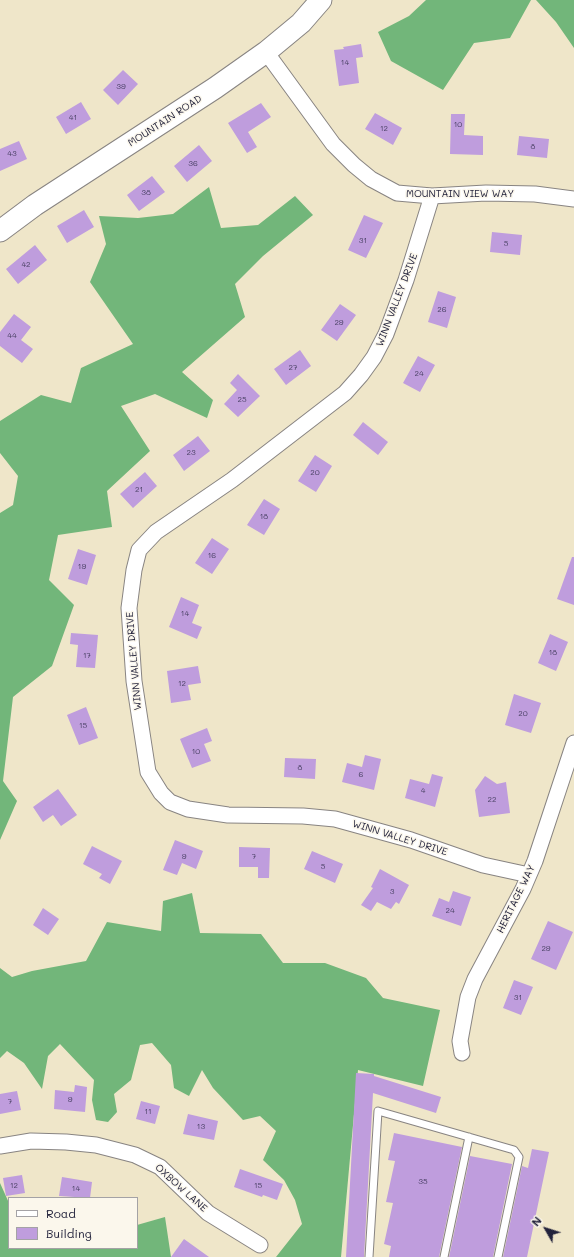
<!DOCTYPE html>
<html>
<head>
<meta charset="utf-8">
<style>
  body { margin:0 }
  #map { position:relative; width:574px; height:1257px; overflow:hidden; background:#efe6c9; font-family:Mali,sans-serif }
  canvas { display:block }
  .legend { position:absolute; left:8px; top:1197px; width:130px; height:52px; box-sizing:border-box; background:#fbf7ec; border:1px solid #a4a2a5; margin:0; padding:5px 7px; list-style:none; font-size:12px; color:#22223b }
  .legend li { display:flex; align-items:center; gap:8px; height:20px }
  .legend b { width:20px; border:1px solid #a4a2a5 }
  .north { position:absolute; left:526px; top:1209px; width:40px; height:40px; -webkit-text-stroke:3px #fbf7ec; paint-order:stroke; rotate:309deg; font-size:11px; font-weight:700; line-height:16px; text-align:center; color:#22223b }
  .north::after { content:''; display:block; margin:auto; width:14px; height:18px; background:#22223b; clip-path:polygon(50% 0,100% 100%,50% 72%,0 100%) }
</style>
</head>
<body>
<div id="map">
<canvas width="574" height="1257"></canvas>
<ul class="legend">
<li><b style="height:5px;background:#fff"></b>Road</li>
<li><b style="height:11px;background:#bf9ddd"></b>Building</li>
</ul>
<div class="north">N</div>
</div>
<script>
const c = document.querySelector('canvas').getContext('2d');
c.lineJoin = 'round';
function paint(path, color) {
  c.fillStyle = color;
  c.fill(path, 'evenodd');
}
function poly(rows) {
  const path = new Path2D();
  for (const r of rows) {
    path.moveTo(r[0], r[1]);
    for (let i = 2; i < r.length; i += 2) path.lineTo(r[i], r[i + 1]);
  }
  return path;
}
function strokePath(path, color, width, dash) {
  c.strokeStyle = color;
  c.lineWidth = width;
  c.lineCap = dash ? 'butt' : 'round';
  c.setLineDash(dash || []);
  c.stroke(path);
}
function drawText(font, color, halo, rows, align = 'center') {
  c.font = font + ' Mali,sans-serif';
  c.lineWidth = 3;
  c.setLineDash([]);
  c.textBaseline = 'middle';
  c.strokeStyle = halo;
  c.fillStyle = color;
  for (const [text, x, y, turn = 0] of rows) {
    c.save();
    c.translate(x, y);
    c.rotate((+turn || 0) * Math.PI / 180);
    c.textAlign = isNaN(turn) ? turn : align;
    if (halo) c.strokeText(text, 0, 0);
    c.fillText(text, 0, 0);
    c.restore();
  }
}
const forest = poly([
  [426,0,531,0,510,38,474,43,443,90,391,61,378,32,409,16],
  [536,0,574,0,574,48,556,22],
  [209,187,221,228,258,225,295,196,313,215,263,256,235,284,245,317,182,372,213,400,207,418,155,394,121,406,150,451,107,491,112,527,58,535,49,580,74,605,52,666,13,697,3,781,17,801,0,840,0,513,13,505,18,476,0,453,0,421,41,395,71,403,81,368,133,344,90,282,106,244,99,216,138,218,173,214],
  [192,893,200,933,261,934,283,963,325,963,366,978,383,998,440,1010,423,1086,358,1070,341,1257,276,1257,302,1224,295,1200,284,1180,263,1160,276,1131,260,1116,243,1120,213,1088,202,1070,189,1096,174,1088,171,1065,152,1043,140,1045,131,1080,114,1094,117,1112,108,1122,96,1120,92,1100,94,1080,60,1044,48,1056,42,1089,24,1063,7,1051,0,1058,0,968,12,977,32,971,86,961,107,922,161,931,163,901],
  [0,1183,9,1203,9,1248,137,1248,137,1225,165,1217,171,1257,0,1257]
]);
const building = poly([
  [361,44,363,57,356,58,359,83,339,86,334,50,344,49,343,47],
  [123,70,138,84,118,105,103,90],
  [81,102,91,119,66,134,56,117],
  [261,103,271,117,248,132,257,147,247,153,228,123],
  [375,113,402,128,393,145,365,129],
  [451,114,465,114,464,135,483,136,483,155,450,154],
  [519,136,549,139,547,158,517,155],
  [19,141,27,159,0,171,0,149],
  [199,145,212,161,187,182,174,166],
  [152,176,165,192,139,211,127,195],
  [84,210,94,227,67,243,57,226],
  [364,215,383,223,366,258,348,250],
  [492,232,522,235,520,255,490,252],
  [35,245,47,260,18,284,6,269],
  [438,291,456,297,447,328,428,322],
  [340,304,356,315,337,341,321,330],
  [14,314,31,327,21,340,33,349,22,363,0,346,0,332],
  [300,350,311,366,286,385,274,369],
  [418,356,435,365,420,392,403,383],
  [238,374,260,396,238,417,224,404,237,390,230,383],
  [363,422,388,442,378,455,353,435],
  [198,436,210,451,184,471,173,455],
  [315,455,332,466,316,492,298,481],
  [145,472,157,486,133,508,120,494],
  [264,499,280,509,264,535,247,525],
  [212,538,229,549,212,574,195,563],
  [78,549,96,555,87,585,68,579],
  [572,557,574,557,574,605,557,599],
  [181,597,199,605,192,623,202,627,197,639,169,627],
  [71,633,98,635,95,668,76,667,78,645,70,644],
  [550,634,568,642,556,671,538,663],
  [198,666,201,683,188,685,191,700,171,703,167,671],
  [514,694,541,703,531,733,505,725],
  [86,707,98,738,79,745,67,715],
  [207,728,212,741,204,744,211,761,192,768,180,739],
  [365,755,381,759,374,790,342,782,347,763,362,767],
  [285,758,316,759,315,779,284,777],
  [432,774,443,777,435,807,405,798,410,779,429,784],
  [485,776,497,784,506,782,510,813,479,817,475,790],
  [58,789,77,815,61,826,53,815,43,822,33,807],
  [175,840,203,851,196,869,182,863,177,875,163,870],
  [92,846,122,861,110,884,99,878,102,874,83,864],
  [239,847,270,848,269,878,258,878,258,867,239,867],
  [312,851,343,864,335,883,304,869],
  [380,869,409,885,399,904,396,902,391,909,377,902,371,911,361,905,373,888,371,887],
  [453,891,471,897,461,926,432,916,439,898,449,902],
  [43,908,59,919,48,935,33,925],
  [548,921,573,932,556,970,531,959],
  [514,980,533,987,521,1015,503,1008],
  [356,1073,374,1074,374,1076,441,1097,436,1113,373,1093,364,1257,346,1257],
  [75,1085,87,1087,85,1112,54,1109,55,1090,74,1092],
  [17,1091,21,1110,0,1114,0,1094],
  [141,1101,160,1106,155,1124,136,1119],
  [188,1114,218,1121,214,1140,183,1134],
  [394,1133,462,1147,439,1257,389,1257,391,1246,384,1244,393,1203,386,1202,395,1161,388,1160],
  [532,1149,549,1152,527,1257,503,1257,522,1166,528,1168],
  [470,1156,512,1164,493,1257,449,1257],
  [240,1169,283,1184,277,1200,263,1195,262,1197,234,1187],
  [22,1175,25,1193,6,1196,3,1178],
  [62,1177,92,1182,90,1198,59,1196],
  [184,1239,209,1257,171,1257]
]);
const lane = poly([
  [369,1257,378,1111,514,1150,519,1157,498,1257],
  [444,1257,469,1137]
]);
const street = poly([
  [266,52,333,144,354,165,371,179,397,193,432,196,486,193,535,194,574,199],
  [432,196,406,280,386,334,374,357,361,375,345,393,232,480,156,532,139,550,134,570,129,608,134,681,148,772,161,793,170,802,188,809,228,815,303,816,335,819,411,840,483,865,529,875],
  [462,1053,460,1041,468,997,475,979,523,889,535,861,574,743],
  [0,1146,31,1141,66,1142,96,1145,135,1155,160,1167,208,1213,260,1245]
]);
const secondary = poly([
  [0,231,35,205,215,88,266,52,301,23,321,0]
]);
const numberNames = [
  ["14",345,63],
  ["39",121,87],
  ["41",73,118],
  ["10",458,125],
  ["12",384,129],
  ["8",533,147],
  ["43",12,154],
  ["36",193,164],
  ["38",146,193],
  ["31",363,241],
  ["5",506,244],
  ["42",26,265],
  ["26",442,310],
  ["29",339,323],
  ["44",12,336],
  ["27",293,368],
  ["24",419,374],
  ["25",242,400],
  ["23",191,453],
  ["20",315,473],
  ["21",139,490],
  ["18",264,517],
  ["16",212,556],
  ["19",82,567],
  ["14",185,614],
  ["18",553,653],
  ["17",87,656],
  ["12",182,684],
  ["20",523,714],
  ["15",83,726],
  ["10",196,752],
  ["8",300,768],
  ["6",361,775],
  ["4",423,791],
  ["22",492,800],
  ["9",184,857],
  ["7",254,857],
  ["5",323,867],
  ["3",392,892],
  ["24",450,911],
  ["29",546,949],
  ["31",518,998],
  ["9",70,1100],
  ["7",10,1102],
  ["11",148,1112],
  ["13",201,1127],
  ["35",423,1182],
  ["12",14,1186],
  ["15",258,1186],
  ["14",76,1189]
];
const streetNames = [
  ["MOUNTAIN ROAD",165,121,-33],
  ["MOUNTAIN VIEW WAY",460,194],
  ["WINN VALLEY DRIVE",397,300,-69],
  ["WINN VALLEY DRIVE",134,661,-95],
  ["WINN VALLEY DRIVE",400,838,17],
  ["HERITAGE WAY",516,899,-64],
  ["OXBOW LANE",181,1188,42]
];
paint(forest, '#72b67a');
paint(building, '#bf9ddd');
strokePath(lane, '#888482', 9);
strokePath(street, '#888482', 17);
strokePath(secondary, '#888482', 23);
strokePath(lane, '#fff', 7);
strokePath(street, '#fff', 15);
strokePath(secondary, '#fff', 21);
drawText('8px', '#494164', null, numberNames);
drawText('10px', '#22223b', '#fbf7ec', streetNames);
</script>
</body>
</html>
